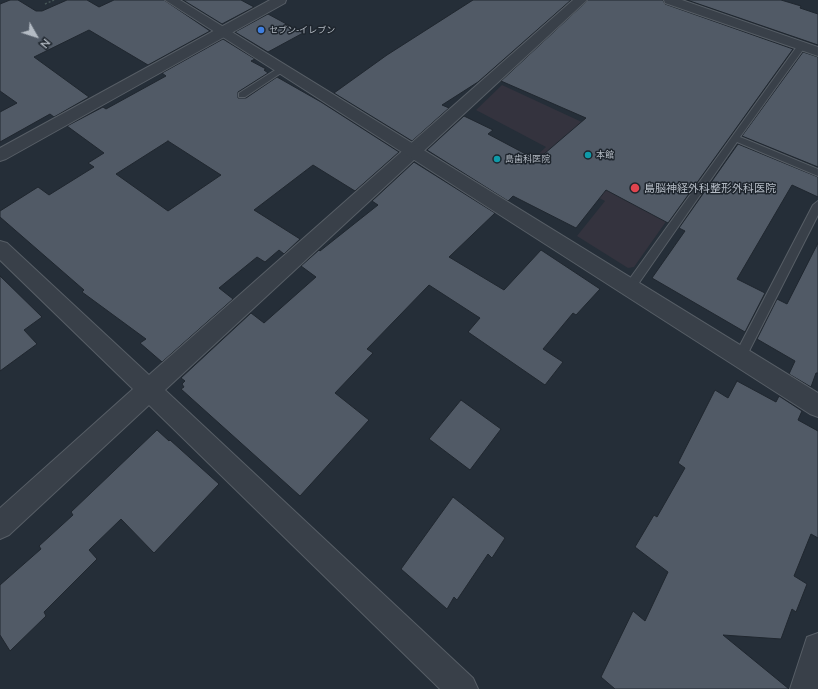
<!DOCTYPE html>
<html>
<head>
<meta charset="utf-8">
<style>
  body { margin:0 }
  #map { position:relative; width:818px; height:689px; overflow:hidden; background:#252e38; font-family:Lato,sans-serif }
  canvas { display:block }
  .north { position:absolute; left:16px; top:16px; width:40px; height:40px; -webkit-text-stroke:3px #1e252d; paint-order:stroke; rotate:129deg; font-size:11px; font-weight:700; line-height:16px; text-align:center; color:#b4bbc4 }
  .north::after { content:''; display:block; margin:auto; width:14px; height:18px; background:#b4bbc4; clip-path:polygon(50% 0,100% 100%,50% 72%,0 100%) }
</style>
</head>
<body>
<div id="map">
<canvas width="818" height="689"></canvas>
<div class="north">N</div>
</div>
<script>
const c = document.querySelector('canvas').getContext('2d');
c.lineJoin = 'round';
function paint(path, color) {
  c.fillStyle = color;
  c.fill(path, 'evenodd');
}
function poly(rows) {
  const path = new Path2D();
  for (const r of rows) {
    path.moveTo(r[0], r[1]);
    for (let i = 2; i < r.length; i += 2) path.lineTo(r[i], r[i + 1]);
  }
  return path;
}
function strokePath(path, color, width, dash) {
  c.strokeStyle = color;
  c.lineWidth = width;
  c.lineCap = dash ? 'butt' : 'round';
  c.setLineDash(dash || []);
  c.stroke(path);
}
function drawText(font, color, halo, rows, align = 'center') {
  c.font = font + ' Lato,"Noto Sans JP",sans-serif';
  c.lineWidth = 3;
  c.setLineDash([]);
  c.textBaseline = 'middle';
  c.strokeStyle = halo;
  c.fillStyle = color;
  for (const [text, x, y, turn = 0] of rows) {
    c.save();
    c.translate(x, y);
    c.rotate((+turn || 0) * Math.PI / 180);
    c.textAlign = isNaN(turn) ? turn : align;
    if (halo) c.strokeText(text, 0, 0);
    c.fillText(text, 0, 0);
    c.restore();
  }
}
const medical = poly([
  [502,85,698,176,634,267,628,268,577,236,605,201,530,162,546,147,476,110]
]);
const building = poly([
  [10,0,18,0,36,11,42,11,67,0,87,0,99,7,114,0,164,0,210,31,148,65,89,30,34,57,89,97,54,117,50,114,0,142,0,112,17,103,0,91,0,4,10,0],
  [183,0,241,0,254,7,222,24,183,0],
  [473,0,571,0,478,82,442,105,449,108,412,141,334,93,387,55,473,0],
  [588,0,663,0,665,4,793,49,668,223,606,190,576,228,513,196,508,201,427,150,464,116,493,130,488,134,537,160,586,118,501,81,588,0],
  [687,0,781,0,801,6,800,8,818,14,818,45,687,0],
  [268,14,303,33,268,52,235,32,268,14],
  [223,39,255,59,251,61,266,69,264,70,268,73,238,92,238,98,246,98,277,77,321,102,399,152,355,191,313,165,254,210,300,239,284,254,279,250,265,262,257,257,219,288,233,299,162,362,140,343,146,339,82,292,84,290,0,217,0,211,38,187,49,195,94,167,88,163,104,153,67,126,103,107,106,109,166,76,162,73,223,39],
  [168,141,221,175,168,211,116,174,168,141],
  [803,52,818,57,818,167,742,136,803,52],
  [738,144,818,177,818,197,792,185,737,279,765,293,745,332,652,278,685,231,679,228,738,144],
  [414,162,495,213,449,257,504,290,541,250,600,289,576,315,573,313,543,349,563,362,545,385,468,332,480,318,429,285,367,349,373,353,335,393,369,420,300,496,181,389,184,387,182,384,185,381,181,378,251,313,264,323,316,277,301,266,319,250,320,251,378,205,372,201,414,162],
  [818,243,818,373,816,373,811,387,789,374,795,361,757,339,777,299,787,304,818,243],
  [0,276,42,317,24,330,37,344,0,371,0,276],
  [737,381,776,402,779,396,802,411,798,420,818,431,818,538,811,534,794,576,807,584,796,612,792,609,781,639,723,635,789,689,615,689,601,677,633,611,645,621,668,572,635,547,654,515,657,517,685,468,678,463,715,390,728,398,737,381],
  [461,400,501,429,470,470,429,439,461,400],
  [157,430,169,441,170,440,219,484,154,553,121,519,89,550,97,559,44,612,46,616,10,651,0,635,0,585,41,549,39,546,73,515,71,512,157,430],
  [453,497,505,538,492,558,488,554,457,600,454,597,447,609,401,569,453,497]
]);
const path = poly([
  [45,4,54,0]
]);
const service = poly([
  [798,45,805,47,740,137,818,169,818,176,737,142,634,290,626,290,624,287,626,284,798,45],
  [280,67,287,69,245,97,239,97,239,93,280,67],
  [818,201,818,215,744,361,740,362,736,361,734,357,736,353,813,205,818,201]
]);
const minor = poly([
  [270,0,286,0,285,3,6,159,0,161,0,148,270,0],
  [573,0,587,0,165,390,473,678,478,689,440,689,149,405,9,535,0,539,0,508,133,389,0,260,0,241,7,243,149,375,573,0],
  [664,0,682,0,818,47,818,56,665,3,664,0],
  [818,633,818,689,790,689,807,637,818,633]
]);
const tertiary = poly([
  [165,0,180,0,818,393,818,417,810,414,165,0]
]);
const markers = [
  [261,30,4,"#3f7fe0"],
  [588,155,4,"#0f9aa8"],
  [497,159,4,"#0f9aa8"],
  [635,188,5,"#e0444e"]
];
const farPoinames = [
  ["セブン-イレブン",269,30],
  ["本館",596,155],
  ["島歯科医院",505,159]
];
const poiNames = [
  ["島脳神経外科整形外科医院",644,188]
];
paint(medical, '#34333e');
paint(building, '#515a66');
strokePath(building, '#20272f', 1);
strokePath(service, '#575e66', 2);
strokePath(minor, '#575e66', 2);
strokePath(tertiary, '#575e66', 2);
strokePath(path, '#475758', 1.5, [2, 2]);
paint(service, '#394049');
paint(minor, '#394049');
paint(tertiary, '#394049');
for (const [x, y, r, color] of markers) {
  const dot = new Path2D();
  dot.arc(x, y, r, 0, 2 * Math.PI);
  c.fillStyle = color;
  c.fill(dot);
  strokePath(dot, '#1e252d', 1.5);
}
drawText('9px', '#b4bbc4', '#1e252d', farPoinames, 'left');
drawText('11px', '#b4bbc4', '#1e252d', poiNames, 'left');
</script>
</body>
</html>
